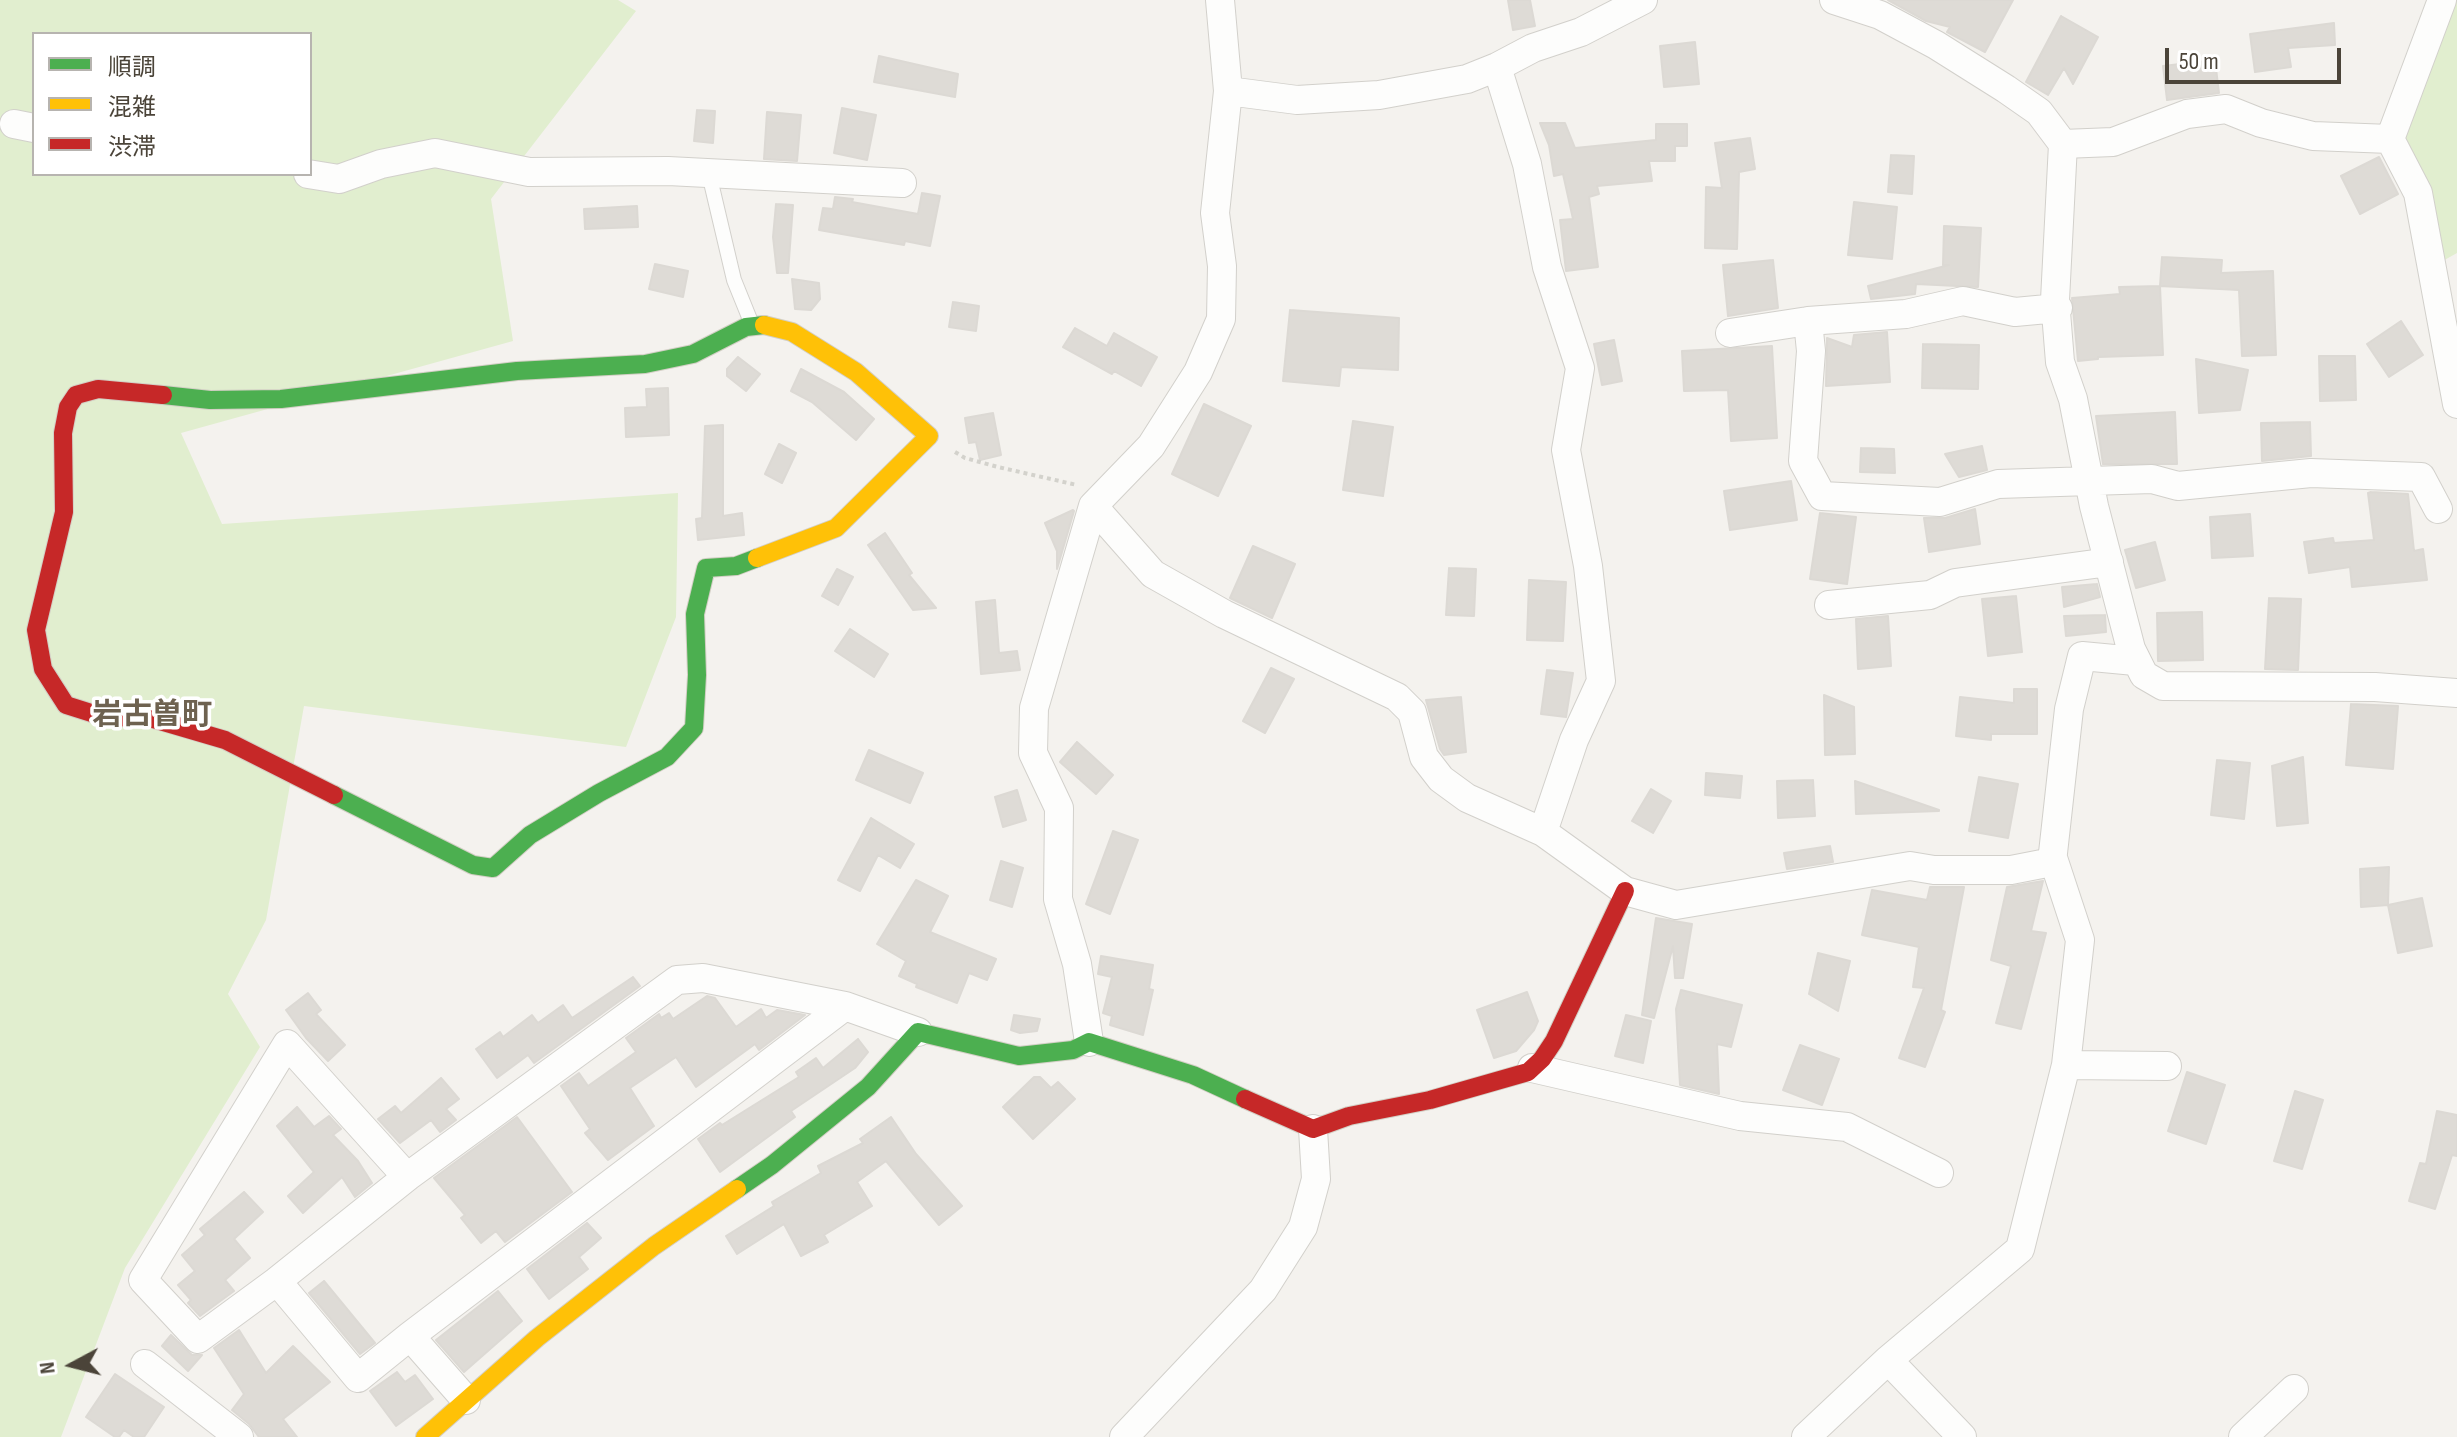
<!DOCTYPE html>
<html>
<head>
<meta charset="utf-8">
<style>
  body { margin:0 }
  #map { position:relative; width:2457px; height:1437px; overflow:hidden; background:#f4f2ee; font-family:"Sofia Sans Condensed","Noto Sans JP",sans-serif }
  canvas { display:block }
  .legend { position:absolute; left:32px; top:32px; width:280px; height:144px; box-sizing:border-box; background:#fff; border:2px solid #b7b4b0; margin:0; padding:10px 14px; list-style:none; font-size:24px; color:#4b4439 }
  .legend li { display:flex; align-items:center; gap:16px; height:40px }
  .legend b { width:40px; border:2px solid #b7b4b0 }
  .north { position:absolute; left:32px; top:1325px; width:80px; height:80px; -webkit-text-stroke:6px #fff; paint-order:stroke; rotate:263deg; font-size:22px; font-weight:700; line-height:32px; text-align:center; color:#4b4439 }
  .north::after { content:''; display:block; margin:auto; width:28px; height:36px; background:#4b4439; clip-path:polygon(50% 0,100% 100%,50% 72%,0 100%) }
  .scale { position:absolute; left:2165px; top:48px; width:176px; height:36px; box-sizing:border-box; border:4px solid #4b4439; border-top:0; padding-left:10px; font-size:24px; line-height:28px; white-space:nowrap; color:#4b4439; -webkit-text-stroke:6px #fff; paint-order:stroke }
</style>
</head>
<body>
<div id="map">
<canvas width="2457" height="1437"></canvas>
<ul class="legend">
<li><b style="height:10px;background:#4caf50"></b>順調</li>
<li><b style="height:10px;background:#ffc107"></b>混雑</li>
<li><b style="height:10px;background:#c62828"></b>渋滞</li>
</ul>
<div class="north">N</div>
<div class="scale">50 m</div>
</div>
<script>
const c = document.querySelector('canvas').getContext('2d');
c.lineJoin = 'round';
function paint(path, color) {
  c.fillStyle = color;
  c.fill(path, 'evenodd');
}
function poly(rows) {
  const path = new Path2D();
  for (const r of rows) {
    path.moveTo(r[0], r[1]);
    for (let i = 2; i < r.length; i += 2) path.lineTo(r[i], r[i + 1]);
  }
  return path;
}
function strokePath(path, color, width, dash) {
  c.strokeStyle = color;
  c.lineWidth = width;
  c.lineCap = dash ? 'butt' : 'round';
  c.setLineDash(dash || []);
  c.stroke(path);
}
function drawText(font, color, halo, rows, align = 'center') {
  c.font = font + ' "Sofia Sans Condensed","Noto Sans JP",sans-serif';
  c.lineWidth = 7;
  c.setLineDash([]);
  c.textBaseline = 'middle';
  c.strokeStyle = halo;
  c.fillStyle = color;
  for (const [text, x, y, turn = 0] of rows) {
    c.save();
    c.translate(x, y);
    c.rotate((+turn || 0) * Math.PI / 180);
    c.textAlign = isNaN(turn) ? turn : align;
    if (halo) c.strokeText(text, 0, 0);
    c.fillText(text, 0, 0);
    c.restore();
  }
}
const green = poly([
  [0,0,618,0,636,11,491,199,513,341,181,433,222,524,678,493,676,617,626,747,304,706,266,920,228,994,260,1047,125,1268,61,1437,0,1437],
  [34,34,310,34,310,174,34,174],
  [2442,0,2457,0,2457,253,2432,267,2390,139]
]);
const building = poly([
  [1508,0,1530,0,1535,26,1513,30,1508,0],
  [1888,0,2013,0,1985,52,1947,32,1950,27,1926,21,1888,0],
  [2061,16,2098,37,2073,84,2064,68,2048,95,2026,82,2061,16],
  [2334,23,2335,45,2288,48,2291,67,2255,72,2250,34,2334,23],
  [1695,42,1699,84,1664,87,1660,46,1695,42],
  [879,56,958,74,955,97,874,82,879,56],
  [2215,60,2219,93,2167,100,2163,66,2215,60],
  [842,108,876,115,867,160,834,153,842,108],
  [697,110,715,111,713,143,694,141,697,110],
  [767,112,801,115,797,161,764,159,767,112],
  [1540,123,1565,123,1575,148,1656,140,1656,124,1687,124,1687,146,1675,146,1675,161,1649,161,1652,181,1597,186,1599,194,1589,197,1598,267,1566,271,1560,220,1573,219,1563,174,1554,176,1549,145,1540,123],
  [1750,138,1755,169,1739,172,1737,249,1705,248,1706,187,1722,188,1715,143,1750,138],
  [1891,155,1914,156,1912,194,1888,192,1891,155],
  [2379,157,2398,194,2360,214,2341,176,2379,157],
  [922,193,940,196,930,246,905,241,904,245,819,230,823,208,833,209,835,197,853,199,852,202,918,214,922,193],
  [1854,202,1897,207,1892,259,1848,255,1854,202],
  [776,204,793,205,788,273,777,273,773,237,776,204],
  [637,206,638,227,585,229,584,209,637,206],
  [1944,226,1981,228,1978,287,1916,284,1915,294,1871,299,1868,286,1949,265,1943,265,1944,226],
  [2162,257,2222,260,2221,273,2273,271,2276,355,2242,356,2239,290,2160,286,2162,257],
  [1773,260,1778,308,1728,316,1723,265,1773,260],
  [655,264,688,271,683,297,649,289,655,264],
  [792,279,819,283,820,299,811,310,795,309,792,279],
  [2160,286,2163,355,2098,357,2098,359,2078,361,2072,298,2120,294,2119,287,2160,286],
  [953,302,979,306,976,331,949,327,953,302],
  [1290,310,1399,318,1398,370,1341,367,1339,386,1283,381,1290,310],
  [2401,321,2423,355,2389,377,2367,344,2401,321],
  [1075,328,1107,346,1114,333,1157,357,1141,386,1114,371,1112,374,1063,347,1075,328],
  [1887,332,1890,382,1826,386,1827,338,1852,347,1854,335,1887,332],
  [1614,340,1622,381,1602,385,1594,344,1614,340],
  [1923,344,1979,345,1978,389,1922,388,1923,344],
  [1772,346,1777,438,1731,441,1728,390,1684,391,1682,351,1772,346],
  [2319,356,2355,356,2356,400,2320,401,2319,356],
  [738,357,760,374,746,391,727,376,727,369,738,357],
  [2196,359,2248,370,2240,410,2199,413,2196,359],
  [801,369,844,392,874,419,856,440,812,402,791,391,801,369],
  [668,388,669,435,626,437,625,408,647,407,646,389,668,388],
  [1204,404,1251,426,1218,496,1172,474,1204,404],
  [2175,412,2177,464,2103,464,2096,416,2175,412],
  [993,413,1001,455,980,460,976,442,969,443,965,418,993,413],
  [1353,421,1393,427,1383,496,1343,490,1353,421],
  [2310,422,2311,456,2262,461,2261,423,2310,422],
  [723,425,723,516,742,513,744,535,698,540,696,519,702,518,705,426,723,425],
  [779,444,796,453,782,483,765,474,779,444],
  [1982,446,1987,470,1959,477,1945,454,1982,446],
  [1861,448,1894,449,1895,473,1860,472,1861,448],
  [1791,481,1797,520,1730,530,1724,491,1791,481],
  [2371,492,2408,494,2414,551,2423,549,2427,580,2352,587,2350,567,2309,573,2304,542,2333,538,2334,543,2374,540,2368,493,2371,492],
  [1975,509,1980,544,1929,552,1924,518,1945,518,1975,509],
  [1073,510,1074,511,1057,569,1057,551,1045,523,1073,510],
  [1820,513,1856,517,1847,584,1810,579,1820,513],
  [2250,514,2253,556,2212,558,2210,517,2250,514],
  [885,533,912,573,909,575,936,608,913,610,868,545,885,533],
  [2155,542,2165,580,2136,588,2125,550,2155,542],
  [1253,546,1295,564,1272,618,1230,598,1253,546],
  [1449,568,1476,569,1474,616,1446,615,1449,568],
  [837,569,853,577,838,605,822,596,837,569],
  [1529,580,1566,582,1563,641,1527,640,1529,580],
  [2097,584,2100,597,2064,607,2062,587,2097,584],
  [2016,596,2022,652,1988,656,1982,599,2016,596],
  [2269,598,2301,599,2298,670,2265,669,2269,598],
  [995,600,999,653,1017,651,1020,670,981,674,976,602,995,600],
  [2202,612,2203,660,2158,661,2157,613,2202,612],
  [2105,615,2106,632,2066,636,2064,616,2105,615],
  [1888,616,1891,666,1858,669,1856,619,1888,616],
  [850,629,888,654,874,677,835,651,850,629],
  [1271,668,1294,679,1265,733,1243,721,1271,668],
  [1547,670,1573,673,1566,717,1541,714,1547,670],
  [2014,689,2037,689,2037,734,1991,734,1991,740,1956,736,1960,697,2014,703,2014,689],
  [1824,695,1854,707,1855,754,1825,755,1824,695],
  [1461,697,1466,752,1444,755,1440,749,1426,700,1461,697],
  [2351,704,2398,706,2393,769,2346,765,2351,704],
  [1077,742,1113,775,1096,794,1060,762,1077,742],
  [869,750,923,773,910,803,856,780,869,750],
  [2303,757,2308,823,2277,826,2272,766,2303,757],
  [2217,760,2250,763,2244,819,2211,815,2217,760],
  [1706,773,1742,776,1740,798,1705,795,1706,773],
  [1979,777,2018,784,2008,838,1969,831,1979,777],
  [1813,780,1815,816,1778,818,1777,781,1813,780],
  [1855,781,1939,810,1939,811,1856,814,1855,781],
  [1651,789,1671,801,1653,833,1632,821,1651,789],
  [1017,790,1026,820,1003,827,995,797,1017,790],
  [871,818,914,844,900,868,878,855,860,891,838,880,871,818],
  [1113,831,1138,840,1110,914,1086,904,1113,831],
  [1830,846,1833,862,1787,869,1784,853,1830,846],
  [1001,861,1023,868,1012,907,990,900,1001,861],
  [2389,867,2388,905,2361,907,2360,869,2389,867],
  [916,880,948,896,930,932,996,959,987,980,969,973,957,1003,916,987,917,984,899,976,906,961,877,944,916,880],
  [2043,881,2031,931,2046,933,2021,1029,1996,1023,2011,966,1991,960,2007,887,2043,881],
  [1930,887,1964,887,1941,1010,1945,1012,1925,1067,1899,1058,1924,988,1913,987,1919,947,1862,935,1872,890,1927,900,1930,887],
  [2422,898,2432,946,2398,953,2388,905,2422,898],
  [1656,918,1692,924,1683,978,1675,978,1673,946,1654,1018,1642,1015,1656,918],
  [1818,953,1850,961,1838,1011,1809,994,1818,953],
  [1101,956,1153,965,1149,989,1153,990,1143,1035,1110,1025,1112,1016,1103,1013,1112,977,1098,974,1101,956],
  [633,977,640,986,534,1063,528,1055,497,1078,476,1049,500,1032,503,1037,532,1015,538,1023,563,1005,572,1018,633,977],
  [1681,990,1742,1005,1731,1047,1717,1044,1719,1094,1680,1085,1676,1009,1681,990],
  [1527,992,1538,1021,1534,1030,1516,1051,1494,1058,1477,1010,1527,992],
  [308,993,321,1010,316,1014,345,1045,328,1061,306,1038,286,1010,308,993],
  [707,996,715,998,736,1027,761,1009,766,1018,777,1010,805,1015,759,1050,755,1044,696,1087,676,1057,630,1088,654,1126,608,1160,585,1133,590,1129,561,1086,579,1073,588,1086,636,1052,626,1038,659,1014,661,1018,669,1013,673,1019,707,996],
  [1014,1015,1040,1019,1037,1031,1020,1033,1011,1030,1014,1015],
  [1626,1015,1651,1021,1643,1063,1615,1056,1626,1015],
  [858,1039,868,1052,855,1068,791,1111,795,1117,720,1172,698,1139,720,1123,722,1125,799,1077,796,1072,816,1058,823,1068,858,1039],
  [1800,1045,1839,1059,1822,1105,1783,1090,1800,1045],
  [2187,1072,2225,1085,2206,1144,2168,1131,2187,1072],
  [1034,1077,1040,1077,1051,1088,1058,1082,1075,1099,1033,1139,1003,1107,1034,1077],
  [441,1078,459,1099,446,1109,456,1120,440,1132,431,1120,400,1143,378,1119,395,1106,401,1113,441,1078],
  [2295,1091,2323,1100,2302,1169,2274,1161,2295,1091],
  [297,1107,314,1127,329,1116,341,1129,333,1135,358,1161,372,1183,355,1197,342,1177,303,1213,288,1196,314,1172,277,1126,297,1107],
  [2437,1111,2457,1115,2457,1156,2452,1155,2435,1209,2409,1201,2420,1163,2426,1164,2437,1111],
  [517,1117,572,1192,505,1242,496,1231,481,1243,461,1218,465,1215,434,1178,517,1117],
  [891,1117,916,1154,962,1206,939,1225,886,1161,857,1182,872,1206,824,1235,828,1242,801,1256,784,1224,737,1254,726,1236,774,1206,772,1202,821,1173,818,1166,863,1143,860,1139,891,1117],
  [244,1192,263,1212,234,1239,250,1258,225,1280,234,1291,200,1316,188,1303,191,1300,178,1285,195,1271,182,1255,205,1235,200,1229,244,1192],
  [587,1223,601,1238,579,1257,588,1269,549,1299,527,1269,587,1223],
  [324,1281,375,1343,360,1354,309,1293,324,1281],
  [498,1291,522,1321,464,1372,436,1340,498,1291],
  [239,1330,266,1373,293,1346,330,1382,283,1419,297,1437,259,1437,249,1424,232,1410,244,1394,214,1348,239,1330],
  [171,1335,192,1355,202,1355,188,1371,162,1346,171,1335],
  [397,1372,405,1382,415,1375,433,1399,396,1426,370,1391,397,1372],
  [115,1374,164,1407,144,1437,134,1437,124,1430,119,1437,115,1437,86,1417,115,1374]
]);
const path = poly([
  [955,452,965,458,998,467,1077,485]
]);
const lane = poly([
  [709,174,734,280,751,322]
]);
const street = poly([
  [1834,0,1880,15,1936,45,2006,89,2039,112,2063,144,2055,300,2060,362,2073,399,2094,506,2131,649,2144,675,2163,686,2375,687,2457,693],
  [2442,0,2390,139,2418,193,2457,404],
  [1497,67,1527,164,1547,267,1580,368,1566,450,1588,566,1601,681,1574,740,1543,832],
  [1228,91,1297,100,1379,95,1467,79,1497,67,1533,48,1581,32,1643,0],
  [14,124,34,128],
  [2063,144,2113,142,2187,114,2226,109,2261,123,2313,136,2390,139],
  [308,174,339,179,381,164,435,153,529,172,668,171,902,183],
  [2058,308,2015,312,1963,301,1906,314,1808,321,1811,351,1803,461,1822,496,1940,502,1998,484,2152,479,2178,486,2311,473,2421,477,2438,509],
  [1730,333,1808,321],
  [1093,506,1153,574,1224,614,1397,697,1412,712,1424,757,1441,779,1467,798,1543,832,1625,891,1676,905,1910,866,1934,870,2011,870,2052,862,2069,709,2082,656,2135,661],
  [1829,605,1930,595,1955,583,2109,562],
  [1089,1042,1077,964,1058,899,1059,808,1033,753,1034,708,1093,506,1151,446,1198,372,1221,319,1222,266,1215,213,1228,91,1220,0],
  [2066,1065,2167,1066],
  [1532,1068,1740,1116,1847,1127,1939,1173],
  [277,1281,198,1339,143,1280,287,1044,407,1177],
  [410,1336,845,1006],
  [1888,1360,1962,1437],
  [145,1364,239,1437],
  [466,1400,410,1336,358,1378,277,1281,407,1177,677,980,703,978,845,1006,918,1032],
  [1124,1437,1263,1290,1303,1227,1316,1179,1313,1129],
  [1806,1437,1888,1360,2020,1249,2066,1065,2080,940,2052,855],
  [2243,1437,2294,1389]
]);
const fast = poly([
  [163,395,210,400,281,399,517,371,645,364,693,354,746,327,764,325],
  [334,795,473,865,493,868,530,835,599,793,667,757,694,728,697,675,695,614,706,568,736,566,757,558],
  [737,1189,772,1165,868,1087,918,1032,1019,1056,1073,1050,1089,1042,1193,1075,1245,1099]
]);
const slow = poly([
  [757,558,836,528,929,436,856,372,792,332,764,325],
  [425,1437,537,1338,654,1246,737,1189]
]);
const jam = poly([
  [163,395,98,389,76,395,68,407,63,433,64,512,36,630,43,669,66,705,104,717,150,718,225,740,334,795],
  [1245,1099,1313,1129,1349,1116,1430,1100,1528,1072,1542,1059,1554,1041,1625,891]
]);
const quarterNames = [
  ["岩古曽町",152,716]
];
paint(green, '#e1eecf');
paint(building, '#dedbd6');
strokePath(building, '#dcd9d4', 2);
strokePath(lane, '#d2d0cb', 16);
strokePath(street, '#d2d0cb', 30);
strokePath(fast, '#d3cfc5', 20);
strokePath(slow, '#d3cfc5', 20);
strokePath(jam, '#d3cfc5', 20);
strokePath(path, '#d3d2cc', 4, [4, 4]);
strokePath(lane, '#fdfdfc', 14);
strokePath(street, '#fdfdfc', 28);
strokePath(fast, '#4caf50', 18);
strokePath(slow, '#ffc107', 18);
strokePath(jam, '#c62828', 18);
drawText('bold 30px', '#6e6250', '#fff', quarterNames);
</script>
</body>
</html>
